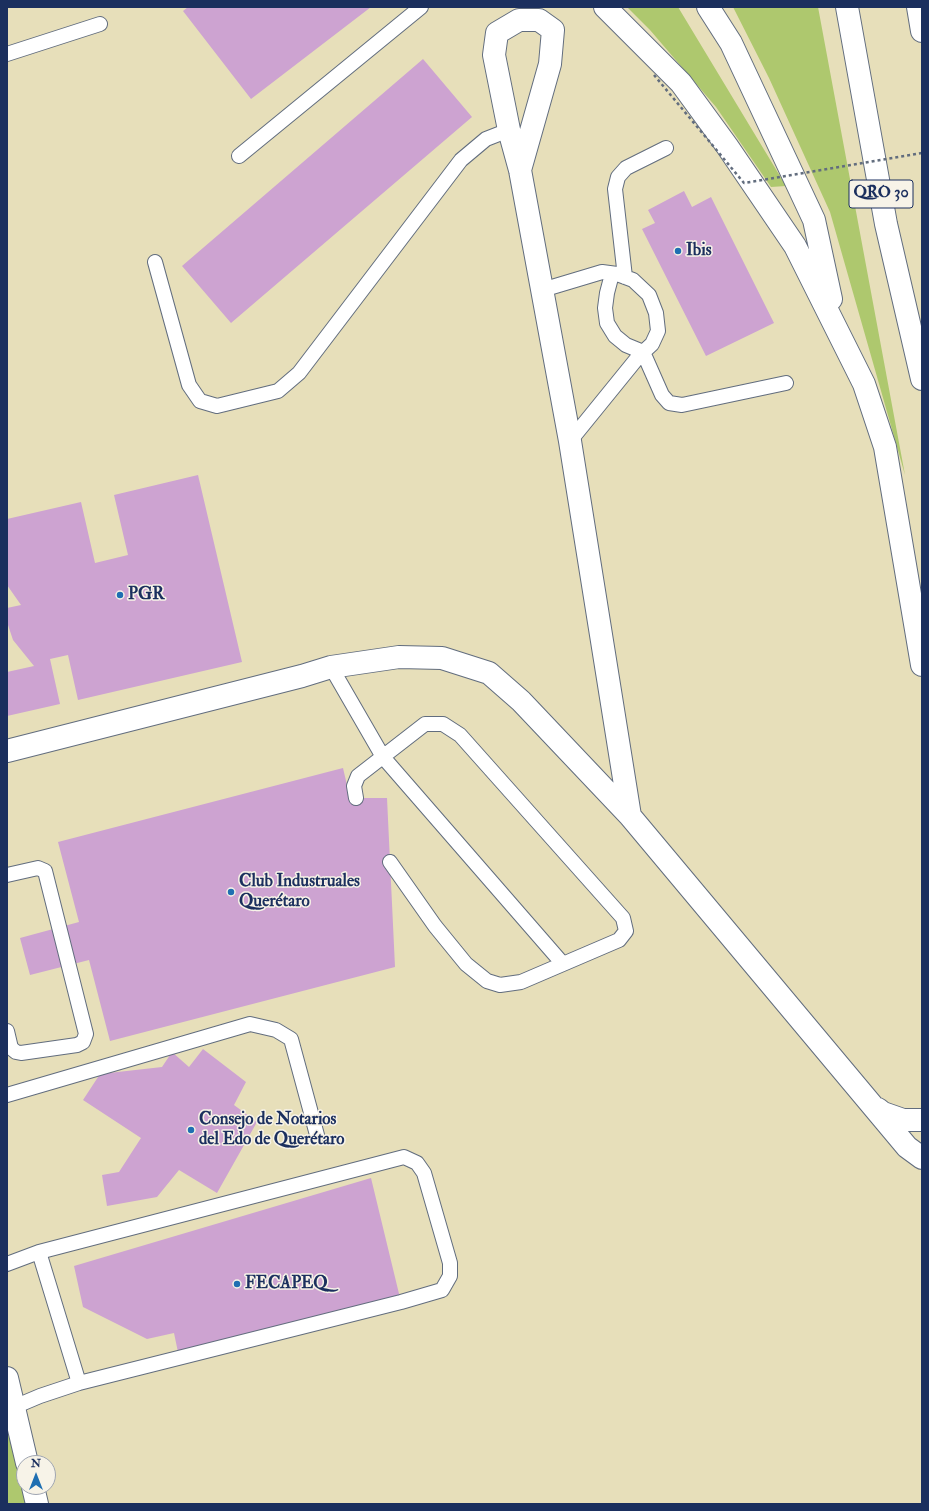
<!DOCTYPE html>
<html>
<head>
<meta charset="utf-8">
<style>
  body { margin:0 }
  #map { position:relative; width:929px; height:1511px; overflow:hidden; background:#e7dfba; font-family:"IM FELL Double Pica",serif }
  canvas { display:block }
  .frame { position:absolute; inset:0; border:8px solid #1b2f5e; pointer-events:none }
  .north { position:absolute; left:16px; top:1455px; width:40px; height:40px; box-sizing:border-box; background:#f7f3e8; border:1px solid #9fa5b1; border-radius:50%; rotate:0deg; font-size:11px; font-weight:700; line-height:16px; text-align:center; color:#1b2f5e }
  .north::after { content:''; display:block; margin:auto; width:14px; height:18px; background:#1f6fb2; clip-path:polygon(50% 0,100% 100%,50% 72%,0 100%) }
</style>
</head>
<body>
<div id="map">
<canvas width="929" height="1511"></canvas>
<div class="frame"></div>
<div class="north">N</div>
</div>
<script>
const c = document.querySelector('canvas').getContext('2d');
c.lineJoin = 'round';
function paint(path, color) {
  c.fillStyle = color;
  c.fill(path, 'evenodd');
}
function poly(rows) {
  const path = new Path2D();
  for (const r of rows) {
    path.moveTo(r[0], r[1]);
    for (let i = 2; i < r.length; i += 2) path.lineTo(r[i], r[i + 1]);
  }
  return path;
}
function strokePath(path, color, width, dash) {
  c.strokeStyle = color;
  c.lineWidth = width;
  c.lineCap = dash ? 'butt' : 'round';
  c.setLineDash(dash || []);
  c.stroke(path);
}
function drawText(font, color, halo, rows, align = 'center') {
  c.font = font + ' "IM FELL Double Pica",serif';
  c.lineWidth = 3;
  c.setLineDash([]);
  c.textBaseline = 'middle';
  c.strokeStyle = halo;
  c.fillStyle = color;
  for (const [text, x, y, turn = 0] of rows) {
    c.save();
    c.translate(x, y);
    c.rotate((+turn || 0) * Math.PI / 180);
    c.textAlign = isNaN(turn) ? turn : align;
    if (halo) c.strokeText(text, 0, 0);
    c.fillText(text, 0, 0);
    c.restore();
  }
}
const green = poly([
  [627,7,678,7,786,186,771,187,716,107,650,30],
  [733,7,818,7,905,475,830,212,769,78],
  [7,1417,27,1504,7,1504]
]);
const building = poly([
  [188,7,371,7,251,99,183,11],
  [423,59,472,117,231,323,182,266],
  [684,191,692,207,711,197,774,323,706,356,642,229,655,223,648,210],
  [198,475,242,662,78,700,68,655,50,659,60,704,7,716,7,672,34,666,13,640,7,622,7,608,21,605,7,585,7,519,81,502,95,563,128,555,114,495],
  [343,768,350,798,387,798,395,967,110,1041,89,960,30,975,20,938,79,922,58,842],
  [203,1049,246,1082,234,1105,257,1122,217,1193,179,1170,157,1197,107,1206,102,1175,119,1172,141,1138,83,1100,100,1074,162,1067,172,1052,189,1067],
  [371,1178,401,1302,179,1357,174,1333,147,1339,83,1307,74,1266]
]);
const lane = poly([
  [7,54,100,24],
  [239,156,421,7],
  [155,262,189,385,200,401,217,406,278,391,299,373,461,160,486,139,509,130],
  [612,274,607,293,605,308,607,323,615,336,626,345,643,352,662,395,669,403,682,405,786,383],
  [625,277,615,189,618,177,626,168,666,148],
  [542,290,602,272,617,274,633,280,649,295,656,313,658,331,652,344,639,356,570,441],
  [331,667,383,757,563,964],
  [356,798,354,786,358,776,425,724,443,724,460,735,623,918,626,931,619,940,521,982,500,985,487,981,466,964,435,926,390,862],
  [7,875,38,868,45,871,86,1034,83,1042,77,1045,21,1053,16,1052,11,1048,7,1031],
  [7,1095,250,1024,276,1030,291,1039,317,1135],
  [39,1252,79,1383],
  [7,1264,39,1252,404,1157,417,1163,424,1173,450,1263,450,1276,442,1290,401,1302,79,1383,40,1396,14,1407]
]);
const street = poly([
  [520,170,550,64,553,30,539,20,519,20,497,33,494,55,509,130,520,170,570,441,630,816],
  [7,751,302,676,331,667,399,657,442,658,489,673,521,701,630,816,907,1147,922,1158],
  [878,1109,883,1113,903,1120,922,1120],
  [7,1378,27,1463],
  [33,1487,37,1504]
]);
const highway = poly([
  [605,7,681,83,727,146,795,246,864,384,885,447,922,665],
  [708,7,731,43,814,220,831,299],
  [847,7,886,224,922,379],
  [918,7,922,31]
]);
const pathBridge = poly([
  [654,75,744,183,922,153]
]);
const markers = [
  [678,251,4,"#1f6fb2"],
  [120,595,4,"#1f6fb2"],
  [231,892,4,"#1f6fb2"],
  [191,1130,4,"#1f6fb2"],
  [237,1284,4,"#1f6fb2"]
];
const shields = [
  [881,194,64]
];
const shieldNames = [
  ["QRO 30",881,194]
];
const poiNames = [
  ["Ibis",686,251],
  ["PGR",128,595],
  ["Club Industruales",239,882],
  ["Querétaro",239,902],
  ["Consejo de Notarios",199,1120],
  ["del Edo de Querétaro",199,1140],
  ["FECAPEQ",245,1284]
];
paint(green, '#aec86e');
paint(building, '#cda3d1');
strokePath(lane, '#626d7e', 16);
strokePath(street, '#626d7e', 24);
strokePath(highway, '#626d7e', 24);
strokePath(lane, '#fff', 14);
strokePath(street, '#fff', 22);
strokePath(highway, '#fff', 22);
strokePath(pathBridge, '#626d7e', 2.5, [3, 3]);
for (const [x, y, r, color] of markers) {
  const dot = new Path2D();
  dot.arc(x, y, r, 0, 2 * Math.PI);
  c.fillStyle = color;
  c.fill(dot);
  strokePath(dot, '#f7f3e8', 1.5);
}
for (const [x, y, w] of shields) {
  const box = new Path2D();
  box.roundRect(x - w / 2, y - 14, w, 28, 3);
  c.fillStyle = '#f7f3e8';
  c.fill(box);
  strokePath(box, '#1b2f5e', 1);
}
drawText('bold 16px', '#1b2f5e', null, shieldNames);
drawText('bold 17px', '#1b2f5e', '#f7f3e8', poiNames, 'left');
</script>
</body>
</html>
